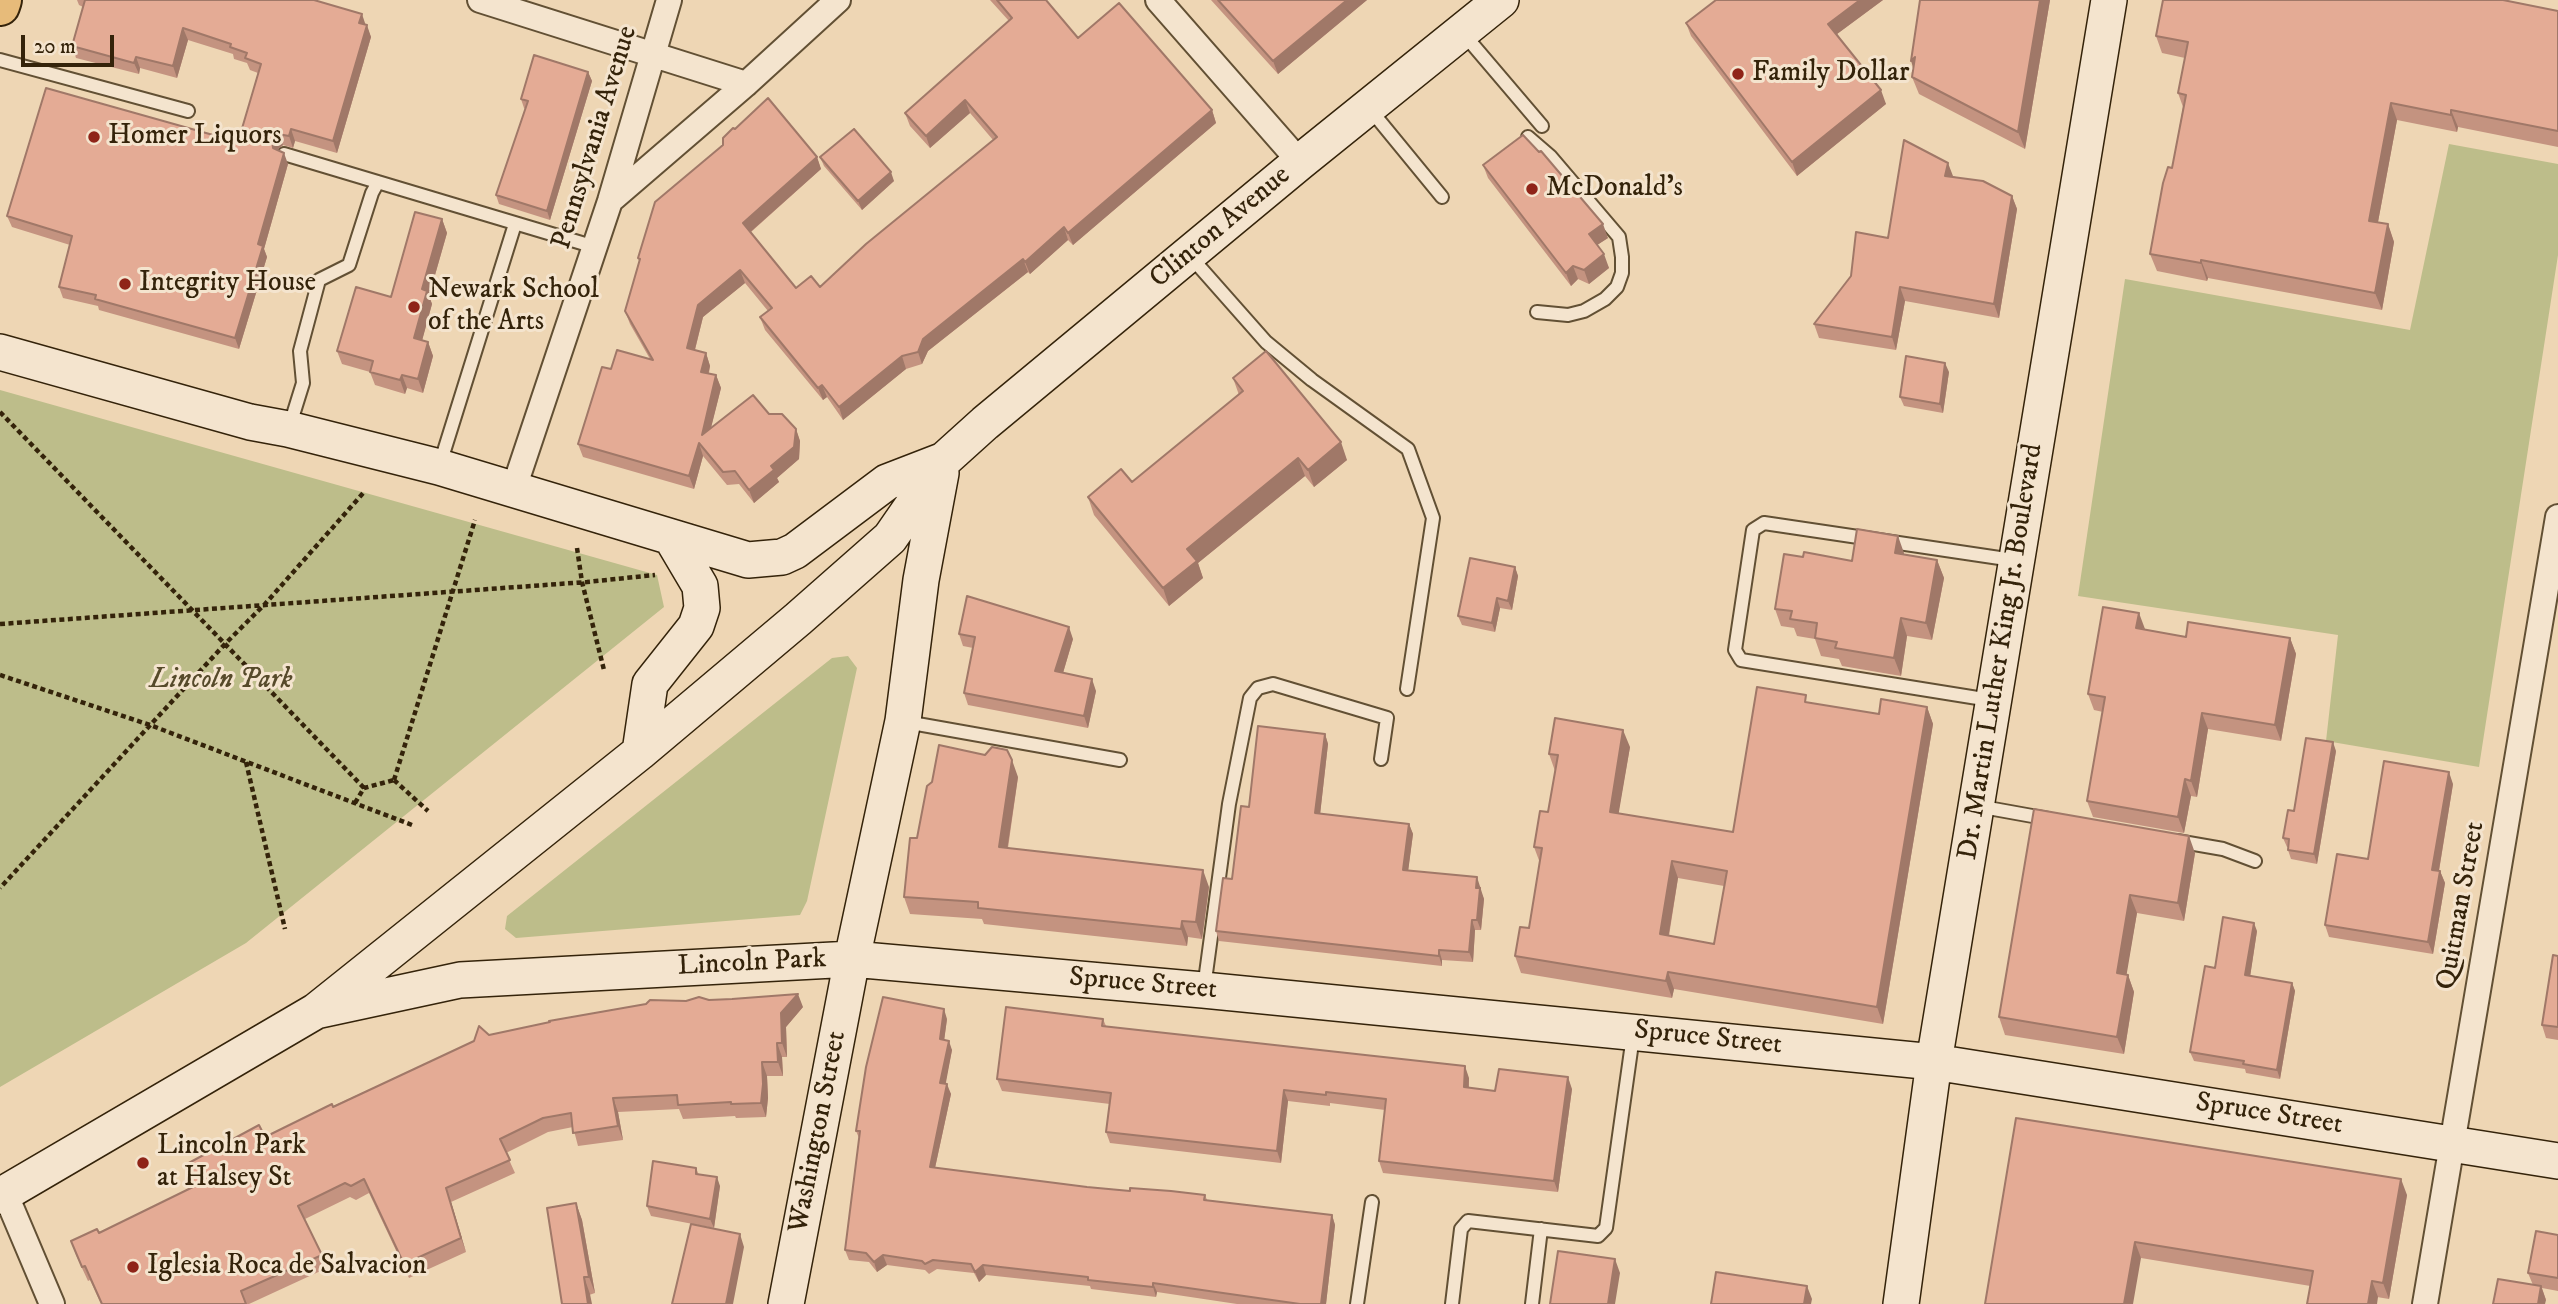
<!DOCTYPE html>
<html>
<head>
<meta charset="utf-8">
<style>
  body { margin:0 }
  #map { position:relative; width:2558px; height:1304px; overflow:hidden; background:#eed6b4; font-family:"IM FELL DW Pica",serif }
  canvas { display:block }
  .scale { position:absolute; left:21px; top:35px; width:93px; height:32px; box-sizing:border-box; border:4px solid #34230a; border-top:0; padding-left:9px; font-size:21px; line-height:24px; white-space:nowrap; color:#34230a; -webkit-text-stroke:5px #f4e4ce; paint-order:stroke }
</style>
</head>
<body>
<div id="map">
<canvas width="2558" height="1304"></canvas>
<div class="scale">20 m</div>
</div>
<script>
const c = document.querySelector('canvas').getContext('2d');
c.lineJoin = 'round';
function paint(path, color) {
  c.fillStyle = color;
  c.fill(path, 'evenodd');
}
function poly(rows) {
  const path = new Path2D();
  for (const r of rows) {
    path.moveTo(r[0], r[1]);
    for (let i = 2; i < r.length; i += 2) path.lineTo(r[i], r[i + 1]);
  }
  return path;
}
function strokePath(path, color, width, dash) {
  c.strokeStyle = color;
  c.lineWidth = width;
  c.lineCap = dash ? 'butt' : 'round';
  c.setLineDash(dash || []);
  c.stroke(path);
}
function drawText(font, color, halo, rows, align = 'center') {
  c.font = font + ' "IM FELL DW Pica",serif';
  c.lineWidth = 6;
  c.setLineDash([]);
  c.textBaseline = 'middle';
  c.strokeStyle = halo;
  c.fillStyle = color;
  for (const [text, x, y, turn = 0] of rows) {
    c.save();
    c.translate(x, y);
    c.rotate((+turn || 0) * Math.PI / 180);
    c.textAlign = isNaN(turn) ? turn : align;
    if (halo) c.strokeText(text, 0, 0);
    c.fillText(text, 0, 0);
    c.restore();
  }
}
const green = poly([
  [2449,144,2558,164,2558,255,2479,767,2326,741,2338,635,2078,596,2125,279,2410,330],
  [0,390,657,575,664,607,246,943,0,1087],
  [848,656,857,668,807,901,800,915,516,938,505,929,507,916,832,658]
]);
const path = poly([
  [0,412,225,644,0,888],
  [577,548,582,582,604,670],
  [0,624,587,582,655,575],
  [0,675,150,725,412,825],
  [246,762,285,929],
  [394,780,475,520],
  [394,780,428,811],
  [364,788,225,644,265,604,365,491],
  [355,803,364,788,394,780]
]);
const lane = poly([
  [1462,32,1542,126],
  [0,60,188,111],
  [1369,108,1442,197],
  [1528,137,1550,156,1619,237,1622,257,1622,273,1617,287,1605,299,1584,311,1568,315,1537,312],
  [284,154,595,247],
  [1190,256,1266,342,1312,380,1408,449,1433,518,1407,689],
  [289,428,303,383,300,351,319,280,349,265,372,193,378,182],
  [440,464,515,224],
  [1990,700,1741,660,1735,650,1753,530,1764,523,2013,560],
  [906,722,1120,760],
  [1977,806,2049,819],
  [2177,841,2223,849,2255,861],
  [1204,988,1229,804,1250,698,1258,688,1273,684,1387,718,1381,759],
  [1357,1304,1372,1202],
  [1452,1304,1461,1229,1468,1221,1598,1236,1606,1228,1633,1036],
  [1532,1304,1541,1229]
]);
const street = poly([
  [480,0,746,84],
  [1158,0,1300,162],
  [610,201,746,84,838,0],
  [513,491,610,201,669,0],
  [5,1193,52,1304],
  [2425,1304,2558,517]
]);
const secondary = poly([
  [0,352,250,422,288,429,439,467,748,560,782,557,795,551,887,482,944,460],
  [640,752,650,684,696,626,702,608,700,586,671,537],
  [316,1011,460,980,852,959,1203,990,1934,1062,2558,1161],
  [0,1196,316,1011,640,752,798,619,890,538,944,460,985,423,1300,162,1501,0],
  [786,1304,852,959,903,721,921,580,941,473],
  [1901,1304,1934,1062,2109,0]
]);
const primary = poly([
  [0,6,2,0]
]);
const wall = poly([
  [77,0,314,0,366,25,371,37,337,153,295,141,293,148,283,145,277,150,288,164,264,249,267,257,239,349,99,310,98,306,63,298,59,287,70,245,12,227,7,216,238,142,258,73,250,70,247,63,234,59,233,54,188,40,177,78,140,68,139,74,76,58,72,46,83,7,79,5],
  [990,0,1046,0,1078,38,1212,110,1216,123,1073,245,1068,240,1030,274,1028,272,928,351,922,364,906,369,843,420,827,397,823,400,765,330,760,317,768,311,745,283,703,317,695,350,706,353,710,366,709,373,716,375,721,388,711,427,769,414,796,429,800,441,799,459,777,478,779,482,754,503,739,484,727,485,703,456,694,489,583,457,578,444,611,369,650,359,630,324,625,311,639,261,638,258,817,157,821,169,751,232,796,288,820,287,993,140,970,113,930,148,910,126,905,113,1009,21],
  [1211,0,1367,0,1278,74],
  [1716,0,1883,0,1837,34,1886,104,1797,176,1691,36,1686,23],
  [2050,0,2025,149,1919,94,1912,77],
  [2558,11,2558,147,2458,127,2457,132,2397,120,2378,222,2388,224,2394,242,2382,310,2208,278,2207,281,2157,271,2150,254,2172,168,2183,107,2178,93,2185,58,2162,53,2156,36],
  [588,72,592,81,550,220,499,204,496,195,525,109,524,108,521,99],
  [820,157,894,181,862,210,824,166],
  [1483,165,1608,238,1597,245,1609,268,1589,284,1578,279,1571,286,1488,178],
  [1953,176,2012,196,2017,209,1999,318,1905,301,1896,350,1819,338,1814,324,1888,238],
  [442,219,447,233,429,296,432,304,422,340,428,342,433,356,423,393,407,388,405,394,375,385,370,372,342,364,337,351,391,297],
  [1949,372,1943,413,1904,406,1900,397],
  [1233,378,1347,460,1314,487,1305,476,1198,563,1203,578,1169,606,1094,515,1088,497,1132,482,1239,395],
  [1904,553,1904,554,1937,560,1944,578,1932,640,1907,636,1901,676,1842,666,1839,659,1821,656,1815,639,1797,636,1794,628,1781,626,1775,609,1803,557,1852,561],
  [1515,567,1518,576,1512,610,1500,608,1495,632,1462,625,1458,616],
  [2145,630,2186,637,2290,638,2296,654,2281,741,2208,729,2197,797,2191,796,2184,833,2093,817,2087,801,2103,712,2094,710,2088,694],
  [959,634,1073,639,1063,673,1096,691,1088,728,968,705,964,693,973,648,963,646],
  [1809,703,1879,714,1927,707,1933,724,1883,1024,1674,989,1672,998,1521,973,1515,956,1529,928,1540,863,1534,847,1548,812,1555,771,1549,754,1630,747,1618,814,1733,832],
  [1678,878,1724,886,1714,944,1669,936],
  [1325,734,1328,744,1320,814,1409,824,1413,834,1408,870,1481,887,1480,890,1484,899,1481,930,1475,930,1473,962,1442,960,1442,966,1219,941,1216,931,1232,879,1249,807],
  [2336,751,2317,864,2291,859,2288,850,2288,847,2287,847,2283,838,2294,811],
  [1018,777,1008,848,1209,887,1202,939,1188,937,1187,946,984,924,982,919,910,914,904,897,917,838],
  [2453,784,2439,871,2440,871,2445,883,2433,954,2329,937,2325,925,2368,859],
  [2034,809,2195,853,2184,921,2137,913,2126,974,2128,975,2134,992,2124,1054,2005,1035,1999,1017],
  [2257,931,2250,976,2292,983,2295,991,2280,1079,2246,1073,2245,1069,2194,1061,2190,1052,2215,968],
  [2558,956,2558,1040,2546,1038,2542,1025],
  [709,1000,803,1007,786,1027,787,1057,782,1057,783,1076,767,1076,768,1098,766,1117,736,1118,735,1116,683,1119,679,1109,618,1112,623,1140,578,1146,573,1127,548,1132,506,1153,515,1173,451,1202,466,1252,409,1278,369,1193,356,1200,350,1197,305,1219,322,1255,327,1268,249,1304,101,1304,90,1280,88,1281,76,1255,71,1241,99,1233,194,1187,185,1165,265,1137,489,1035,686,1001],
  [947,1019,944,1040,952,1050,945,1084,951,1094,935,1168,1087,1187,1130,1191,1205,1195,1207,1200,1332,1215,1335,1225,1326,1304,1237,1304,1157,1292,1156,1297,1091,1289,1090,1286,986,1275,979,1282,974,1273,937,1269,929,1274,925,1270,887,1265,877,1272,869,1262,849,1260,845,1250,859,1138,856,1131],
  [1103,1019,1106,1026,1469,1078,1469,1088,1495,1091,1572,1089,1558,1192,1383,1173,1379,1161,1385,1110,1330,1103,1330,1106,1288,1101,1281,1163,1110,1143,1106,1132,1110,1104,1002,1091,997,1079],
  [2016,1118,2407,1195,2389,1299,2141,1258],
  [696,1168,699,1175,720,1186,714,1228,651,1216,647,1206],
  [576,1203,582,1220,595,1293,562,1304],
  [2558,1235,2558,1291,2542,1288,2546,1300,2533,1285,2528,1273]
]);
const shadedWall = poly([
  [1347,0,1367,0,1278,74,1273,61],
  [1860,0,1883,0,1833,37,1828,24],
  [2040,0,2050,0,2025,149,2018,132],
  [362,14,366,26,359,23],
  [367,25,371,37,337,153,333,141],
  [183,28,188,40,177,78,173,66],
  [136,57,140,68,139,74,134,63],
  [1915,57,1917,79,1911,61],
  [588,72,592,81,550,220,547,211],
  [1881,90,1886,104,1797,176,1792,162],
  [965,100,970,113,930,148,926,136],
  [2391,103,2397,120,2375,238,2369,221],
  [1212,110,1216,123,1073,245,1068,233],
  [2451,110,2458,127,2457,132,2451,115],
  [291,129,295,141,293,148,289,136],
  [278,134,283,145,276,151,273,148,272,139],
  [284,153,288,164,264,249,267,257,239,349,235,338,258,244],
  [817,157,821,169,747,235,743,223],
  [1948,163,1953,176,1950,190,1945,176],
  [891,172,894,181,862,210,858,201],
  [2012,196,2017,209,1999,318,1994,304],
  [442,219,447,233,429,296,432,304,419,352,414,338,422,289],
  [1603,224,1608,238,1594,247,1589,234],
  [2388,224,2394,242,2382,310,2375,293],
  [1064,227,1068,240,1030,274,1025,262],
  [1604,254,1609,268,1589,284,1584,270],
  [1023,259,1028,272,928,351,922,364,918,352,923,339],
  [2201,260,2208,278,2207,281,2201,263],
  [1573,266,1578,279,1571,286,1566,273],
  [740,270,745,283,703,317,692,361,687,348,698,305],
  [1900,287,1905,301,1896,350,1892,337],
  [428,342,433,356,423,393,418,379],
  [706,353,710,366,706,384,701,372],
  [902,356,906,369,843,420,839,407],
  [1945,363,1949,372,1943,413,1940,404],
  [402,375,407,388,405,394,400,380],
  [716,375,721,388,706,448,702,435],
  [822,385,827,397,823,400,818,388],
  [796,429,800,441,799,459,777,478,779,482,754,503,749,490],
  [1341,442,1347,460,1314,487,1308,470],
  [699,443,703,456,694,489,689,476],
  [1298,458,1305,476,1198,563,1203,578,1169,606,1163,588,1187,549],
  [1898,536,1904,553,1901,570,1895,553],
  [1937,560,1944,578,1932,640,1926,623],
  [1515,567,1518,576,1512,610,1508,601],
  [1497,598,1500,608,1495,632,1492,623],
  [2139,613,2145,629,2136,628],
  [1901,618,1907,636,1901,676,1894,658],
  [1069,627,1073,639,1060,683,1055,671],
  [2290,638,2296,654,2281,741,2275,725],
  [1092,679,1096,691,1088,728,1084,716],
  [1927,707,1933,724,1883,1024,1877,1007],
  [2202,713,2208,729,2197,797,2191,781],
  [1623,730,1630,747,1616,829,1610,812],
  [1325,734,1328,744,1319,824,1315,813],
  [2333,742,2336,751,2317,864,2314,854],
  [1012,760,1018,777,1005,864,999,847],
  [2449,772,2453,784,2437,882,2432,870],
  [2185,779,2191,796,2184,833,2178,817],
  [1409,824,1413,834,1407,880,1403,870],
  [2189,836,2195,853,2184,921,2178,903],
  [1672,861,1678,878,1666,951,1660,934],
  [1203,870,1209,887,1202,939,1196,922],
  [2440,871,2445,883,2433,954,2428,942],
  [1477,877,1484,899,1481,930,1477,920,1476,888],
  [2130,895,2137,913,2124,990,2117,973],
  [1472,920,1475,930,1473,962,1469,952],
  [1182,921,1188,937,1187,946,1181,929],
  [2254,923,2257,931,2249,984,2245,975],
  [1439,950,1442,960,1442,966,1439,956],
  [1668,972,1674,989,1672,998,1666,981],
  [2128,975,2134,992,2124,1054,2117,1037],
  [2292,983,2295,991,2280,1079,2277,1070],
  [798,994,803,1007,786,1027,787,1057,782,1043,781,1013],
  [944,1009,947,1019,943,1049,940,1039],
  [949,1041,952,1050,944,1093,940,1083],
  [777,1043,782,1057,783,1076,778,1062],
  [762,1062,767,1076,768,1098,766,1117,761,1103],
  [1465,1066,1469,1078,1468,1099,1464,1087],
  [1568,1077,1572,1089,1558,1192,1554,1181],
  [947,1084,951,1094,933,1177,930,1167],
  [1284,1090,1288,1101,1281,1163,1277,1151],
  [613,1098,618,1112,623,1140,618,1126],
  [717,1177,720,1186,714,1228,710,1219],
  [2401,1179,2407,1195,2389,1299,2383,1283],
  [446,1188,451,1202,466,1252,461,1238],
  [576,1203,582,1220,595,1293,589,1277],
  [1332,1215,1335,1225,1326,1304,1321,1304],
  [740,1234,744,1247,733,1304,726,1304],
  [2135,1242,2141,1258,2133,1304,2124,1304],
  [883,1255,887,1265,877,1272,874,1262],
  [1615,1259,1620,1273,1615,1304,1608,1304],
  [983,1265,986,1275,979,1282,975,1272],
  [584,1277,590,1294,592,1304,588,1304],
  [2372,1281,2378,1297,2377,1304,2368,1304],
  [1153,1283,1157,1292,1156,1297,1153,1287],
  [1807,1286,1812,1299,1811,1304,1804,1304],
  [2541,1286,2546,1300,2545,1304,2538,1304]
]);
const building = poly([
  [85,0,314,0,362,14,359,23,367,25,333,141,291,129,289,136,278,134,272,139,273,148,284,153,258,244,263,246,235,338,95,299,96,295,59,287,72,236,7,216,46,88,238,142,261,64,245,58,247,53,230,47,231,44,183,28,173,66,136,57,134,63,72,46,85,0],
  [997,0,1046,0,1078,38,1119,3,1212,110,1068,233,1064,227,1025,262,1023,259,923,339,918,352,902,356,839,407,822,385,818,388,760,317,772,308,740,270,698,305,687,348,706,353,701,372,716,375,702,435,753,395,769,414,782,414,796,429,794,447,771,466,774,470,749,490,735,471,723,472,699,443,689,476,578,444,602,367,611,369,617,350,653,360,625,311,640,259,638,258,655,202,723,145,723,138,733,128,735,129,768,98,817,157,743,223,796,288,811,276,820,287,866,244,997,137,965,100,926,136,905,113,1012,18,997,0],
  [1218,0,1347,0,1273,61,1218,0],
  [1716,0,1860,0,1828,24,1881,90,1792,162,1686,23,1716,0],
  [1920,0,2040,0,2018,132,1912,77,1915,57,1911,61,1920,0],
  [2163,0,2503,0,2558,11,2558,131,2451,110,2451,115,2391,103,2369,221,2388,224,2375,293,2201,260,2201,263,2150,254,2163,183,2168,167,2172,168,2186,95,2178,93,2188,42,2156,36,2163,0],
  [534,55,588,72,547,211,496,195,528,101,521,99,534,55],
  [854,129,891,172,858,201,820,157,854,129],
  [1523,135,1539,152,1541,151,1603,224,1589,234,1604,254,1584,270,1573,266,1566,273,1483,165,1523,135],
  [1904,140,1948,163,1945,176,1983,181,2012,196,1994,304,1900,287,1892,337,1814,324,1851,276,1856,232,1888,238,1904,140],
  [415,212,442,219,422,289,427,291,414,338,428,342,418,379,402,375,400,380,370,372,373,361,337,351,356,287,391,297,415,212],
  [1266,351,1341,442,1308,470,1298,458,1187,549,1197,561,1163,588,1088,497,1121,469,1132,482,1243,391,1233,378,1266,351],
  [1906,356,1945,363,1940,404,1900,397,1906,356],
  [1857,529,1898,536,1895,553,1937,560,1926,623,1901,618,1894,658,1835,648,1837,642,1815,638,1817,623,1790,619,1792,611,1775,609,1784,554,1803,557,1804,552,1852,561,1857,529],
  [1470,558,1515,567,1508,601,1497,598,1492,623,1458,616,1470,558],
  [967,596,1069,627,1055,671,1092,679,1084,716,964,693,975,637,959,634,967,596],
  [2103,607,2139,613,2136,628,2186,637,2188,622,2290,638,2275,725,2202,713,2191,781,2185,779,2178,817,2087,801,2105,697,2088,694,2103,607],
  [1757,687,1806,695,1805,702,1879,714,1881,699,1927,707,1877,1007,1668,972,1666,981,1515,956,1520,927,1529,928,1542,848,1534,847,1540,811,1548,812,1558,755,1549,754,1555,718,1623,730,1610,812,1733,832,1757,687],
  [1672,861,1727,871,1714,944,1660,934,1672,861],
  [1258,726,1325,734,1315,813,1409,824,1403,870,1477,877,1476,888,1480,888,1477,920,1472,920,1469,952,1439,950,1439,956,1216,931,1223,878,1232,879,1241,806,1249,807,1258,726],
  [2306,738,2333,742,2314,854,2288,850,2289,839,2283,838,2288,810,2294,811,2306,738],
  [939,745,985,755,992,747,1007,750,1012,760,999,847,1203,870,1196,922,1182,921,1181,929,978,908,978,902,904,897,910,838,917,838,927,786,932,782,939,745],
  [2384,761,2449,772,2432,870,2440,871,2428,942,2325,925,2337,854,2368,859,2384,761],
  [2034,809,2189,836,2178,903,2130,895,2117,973,2128,975,2117,1037,1999,1017,2034,809],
  [2223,917,2254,923,2245,975,2292,983,2277,1070,2243,1064,2244,1061,2190,1052,2205,966,2215,968,2223,917],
  [2553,955,2558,956,2558,1027,2542,1025,2553,955],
  [798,994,781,1013,782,1043,777,1043,778,1062,762,1062,763,1084,761,1103,731,1104,731,1102,678,1105,677,1095,613,1098,618,1126,573,1133,571,1113,543,1118,500,1139,510,1160,446,1188,461,1238,404,1264,364,1179,351,1186,345,1183,298,1206,322,1255,241,1291,246,1304,102,1304,85,1266,82,1267,71,1241,97,1229,99,1233,195,1186,185,1165,259,1125,265,1137,332,1104,333,1107,474,1041,479,1026,489,1035,550,1022,549,1021,646,1004,650,1000,686,1001,699,997,709,1000,732,999,798,994],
  [883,997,944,1009,940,1039,949,1041,940,1083,947,1084,930,1167,1087,1187,1130,1191,1130,1188,1171,1191,1205,1195,1204,1200,1332,1215,1321,1304,1300,1304,1153,1283,1153,1287,1088,1280,1088,1277,983,1265,975,1272,971,1264,933,1260,925,1264,922,1261,883,1255,874,1262,866,1253,845,1250,860,1131,856,1131,866,1067,883,997],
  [1006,1007,1103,1019,1102,1026,1465,1066,1464,1087,1495,1091,1499,1069,1568,1077,1554,1181,1379,1161,1386,1099,1326,1092,1326,1095,1284,1090,1277,1151,1106,1132,1111,1093,997,1079,1006,1007],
  [2016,1118,2401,1179,2383,1283,2372,1281,2368,1304,2307,1304,2313,1271,2135,1242,2124,1304,1985,1304,2016,1118],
  [653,1161,696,1168,696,1174,717,1177,710,1219,647,1206,653,1161],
  [576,1203,589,1277,584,1277,588,1304,562,1304,547,1208,576,1203],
  [691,1224,740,1234,726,1304,672,1304,691,1224],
  [2536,1231,2558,1235,2558,1278,2528,1273,2536,1231],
  [1558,1251,1615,1259,1608,1304,1550,1304,1558,1251],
  [1716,1272,1807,1286,1804,1304,1711,1304,1716,1272],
  [2498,1279,2541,1286,2538,1304,2493,1304,2498,1279]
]);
const markers = [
  [1738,74,7,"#8f2418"],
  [94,137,7,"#8f2418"],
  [1532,189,7,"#8f2418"],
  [125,284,7,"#8f2418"],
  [414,307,7,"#8f2418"],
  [143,1163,7,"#8f2418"],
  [133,1267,7,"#8f2418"]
];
const poiNames = [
  ["Family Dollar",1752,74],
  ["Homer Liquors",108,137],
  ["McDonald's",1546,189],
  ["Integrity House",139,284],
  ["Newark School",428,291],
  ["of the Arts",428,323],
  ["Lincoln Park",157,1147],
  ["at Halsey St",157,1179],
  ["Iglesia Roca de Salvacion",147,1267]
];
const streetNames = [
  ["Pennsylvania Avenue",596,138,-73],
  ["Clinton Avenue",1221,228,-40],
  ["Dr. Martin Luther King Jr. Boulevard",2002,652,-81],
  ["Quitman Street",2462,906,-80],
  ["Lincoln Park",752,964,-3],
  ["Spruce Street",1143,985,5],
  ["Spruce Street",1708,1039,6],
  ["Spruce Street",2269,1115,9],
  ["Washington Street",819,1132,-79]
];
const parkNames = [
  ["Lincoln Park",221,681]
];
paint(green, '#bdbd8a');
strokePath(lane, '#625034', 16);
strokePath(street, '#625034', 28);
strokePath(secondary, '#34230a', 38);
strokePath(primary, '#34230a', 42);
strokePath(path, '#34230a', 4.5, [5, 3.5]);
strokePath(lane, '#f4e4ce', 12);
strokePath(street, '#f4e4ce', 24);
strokePath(secondary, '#f4e4ce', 35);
strokePath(primary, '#e7bb7a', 38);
paint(wall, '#c49380');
paint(shadedWall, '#a07868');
paint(building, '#e4ab95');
strokePath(building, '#a07868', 2);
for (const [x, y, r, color] of markers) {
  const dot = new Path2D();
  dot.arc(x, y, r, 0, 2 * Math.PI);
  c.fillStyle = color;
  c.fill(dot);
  strokePath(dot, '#f4e4ce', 2.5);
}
drawText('28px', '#34230a', '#f4e4ce', poiNames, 'left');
drawText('28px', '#34230a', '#f4e4ce', streetNames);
drawText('italic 28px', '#564a2a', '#f4e4ce', parkNames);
</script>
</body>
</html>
